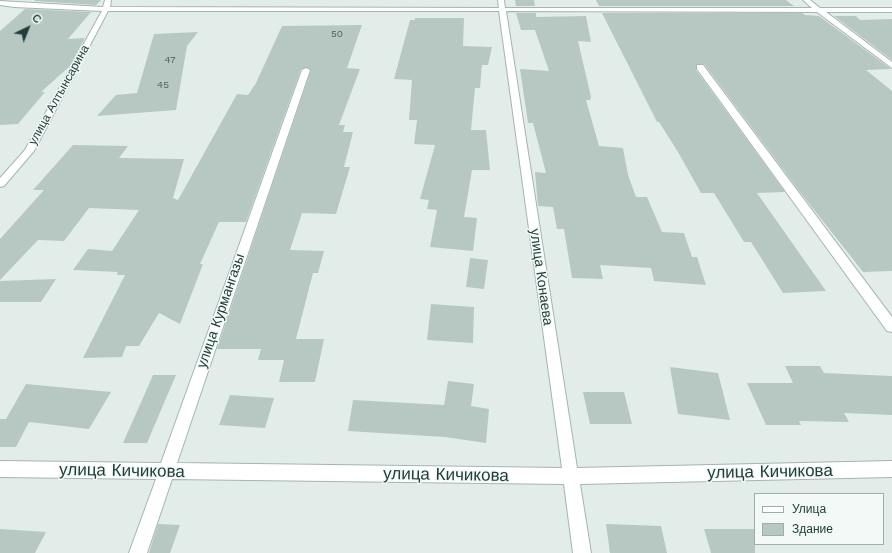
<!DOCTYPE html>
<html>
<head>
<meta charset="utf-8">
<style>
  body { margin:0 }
  #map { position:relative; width:892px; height:553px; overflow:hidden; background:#e2ede9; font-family:"Work Sans",sans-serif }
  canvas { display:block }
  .legend { position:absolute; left:754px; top:493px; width:130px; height:52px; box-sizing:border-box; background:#f2f9f7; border:1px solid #9eaeac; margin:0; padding:5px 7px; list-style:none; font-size:12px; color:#213e3b }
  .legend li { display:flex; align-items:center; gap:8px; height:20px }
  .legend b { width:20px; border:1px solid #9eaeac }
  .north { position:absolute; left:8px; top:8px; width:40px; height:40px; -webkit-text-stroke:3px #f2f9f7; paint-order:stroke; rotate:43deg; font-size:11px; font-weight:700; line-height:16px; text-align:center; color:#213e3b }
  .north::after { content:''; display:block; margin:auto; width:14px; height:18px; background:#213e3b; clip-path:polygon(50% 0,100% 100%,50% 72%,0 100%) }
</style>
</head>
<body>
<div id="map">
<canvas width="892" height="553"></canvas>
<ul class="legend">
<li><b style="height:5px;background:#fff"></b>Улица</li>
<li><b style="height:11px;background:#b7c8c3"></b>Здание</li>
</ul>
<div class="north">С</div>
</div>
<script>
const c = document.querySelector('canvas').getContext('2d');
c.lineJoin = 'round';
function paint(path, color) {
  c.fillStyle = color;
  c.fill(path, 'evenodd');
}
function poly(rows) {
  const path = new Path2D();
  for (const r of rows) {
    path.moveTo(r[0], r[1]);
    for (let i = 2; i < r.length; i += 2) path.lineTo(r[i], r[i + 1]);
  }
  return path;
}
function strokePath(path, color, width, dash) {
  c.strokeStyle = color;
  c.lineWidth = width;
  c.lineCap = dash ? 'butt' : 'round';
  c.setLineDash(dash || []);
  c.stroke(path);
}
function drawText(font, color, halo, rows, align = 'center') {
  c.font = font + ' "Work Sans",sans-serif';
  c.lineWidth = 3;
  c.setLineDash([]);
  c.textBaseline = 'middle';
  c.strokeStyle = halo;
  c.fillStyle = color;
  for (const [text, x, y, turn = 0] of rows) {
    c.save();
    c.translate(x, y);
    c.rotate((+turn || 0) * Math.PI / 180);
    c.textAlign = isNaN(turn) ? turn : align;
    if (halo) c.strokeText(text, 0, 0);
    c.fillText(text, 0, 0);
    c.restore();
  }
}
const building = poly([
  [35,0,101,0,96,5,34,1],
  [515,0,534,0,535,6,516,6],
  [596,0,786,0,794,6,599,6],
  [25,9,91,12,68,39,85,38,70,66,41,92,45,92,18,124,0,125,0,31],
  [516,13,536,13,536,17,586,16,591,42,578,41,591,97,590,100,586,100,599,146,623,148,628,175,636,197,647,197,662,232,684,233,692,257,697,257,706,285,654,281,651,268,600,265,603,279,572,278,564,229,557,229,553,207,538,206,535,172,546,173,533,123,528,123,520,69,549,71,535,30,521,30],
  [602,13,802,13,805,15,819,16,891,69,866,70,892,91,892,271,863,272,800,192,704,64,697,64,696,70,785,192,757,193,826,291,783,293,751,242,744,242,714,193,701,193,678,152,659,122,657,122],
  [834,16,856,16,860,20,892,19,892,60],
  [415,18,464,18,463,46,492,47,488,65,482,65,480,88,475,88,471,130,486,130,490,170,472,170,464,217,477,218,473,251,430,247,437,210,427,209,429,200,420,199,435,145,414,144,417,120,409,120,412,80,394,79,410,20,415,20],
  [362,25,347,68,360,69,339,125,345,125,343,132,353,132,344,167,350,167,336,214,302,213,290,250,324,251,318,273,313,273,296,339,324,339,315,382,279,382,284,360,258,360,261,349,217,349,311,70,307,67,301,69,246,222,219,222,200,264,203,264,180,324,159,313,139,346,126,346,122,357,83,358,125,275,117,275,118,272,73,270,88,249,112,251,139,210,89,208,64,241,38,240,0,280,0,239,44,190,33,190,73,145,128,146,119,158,184,159,173,198,178,200,237,94,248,95,256,83,282,26],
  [198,32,187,46,176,110,97,116,116,95,137,93,154,34],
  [470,258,488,260,484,289,466,287],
  [56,279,41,302,0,302,0,281],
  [431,304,474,307,473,343,427,340],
  [785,366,820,366,824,373,892,376,892,415,844,413,849,422,799,421,801,425,766,425,747,383,793,383],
  [670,367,718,373,730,420,678,414],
  [153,375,176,375,147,443,123,443],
  [448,381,474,384,471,406,489,409,486,443,445,437,348,431,353,400,444,405],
  [26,384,111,392,89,429,29,422,16,447,0,447,0,419,6,419],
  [583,392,624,392,632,424,590,424],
  [230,395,274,398,265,428,219,425],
  [158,524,180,525,170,553,149,553],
  [606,524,661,526,667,553,610,553],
  [0,529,46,532,35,553,0,553],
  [704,529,755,529,755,553,711,553]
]);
const minor = poly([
  [105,0,111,0,110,7,499,8,498,0,504,0,505,8,812,8,803,0,810,0,820,8,892,8,892,12,826,12,892,62,892,68,817,12,506,11,577,468,892,461,892,477,580,484,591,553,573,553,564,484,172,479,147,553,129,553,156,479,0,477,0,461,161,463,302,70,306,68,310,70,177,463,562,468,499,11,108,11,34,151,4,186,0,187,0,178,25,150,102,11,14,7,0,5,0,1,103,7,105,0],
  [697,65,703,65,892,317,892,332,887,331,697,69,697,65]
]);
const farNumbernames = [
  ["50",337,34],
  ["47",170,60],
  ["45",163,85]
];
const farStreetnames = [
  ["улица Алтынсарина",59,95,-61]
];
const streetNames = [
  ["улица Конаева",541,277,82],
  ["улица Курмангазы",221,311,-71]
];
const nearStreetnames = [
  ["улица Кичикова",122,471,1],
  ["улица Кичикова",770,472,-1],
  ["улица Кичикова",446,475,1]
];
paint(building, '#b7c8c3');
strokePath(minor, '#a4b5b1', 2);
paint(minor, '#fff');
drawText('10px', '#46605d', null, farNumbernames);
drawText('12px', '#213e3b', '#f2f9f7', farStreetnames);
drawText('14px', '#213e3b', '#f2f9f7', streetNames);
drawText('17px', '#213e3b', '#f2f9f7', nearStreetnames);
</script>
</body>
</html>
